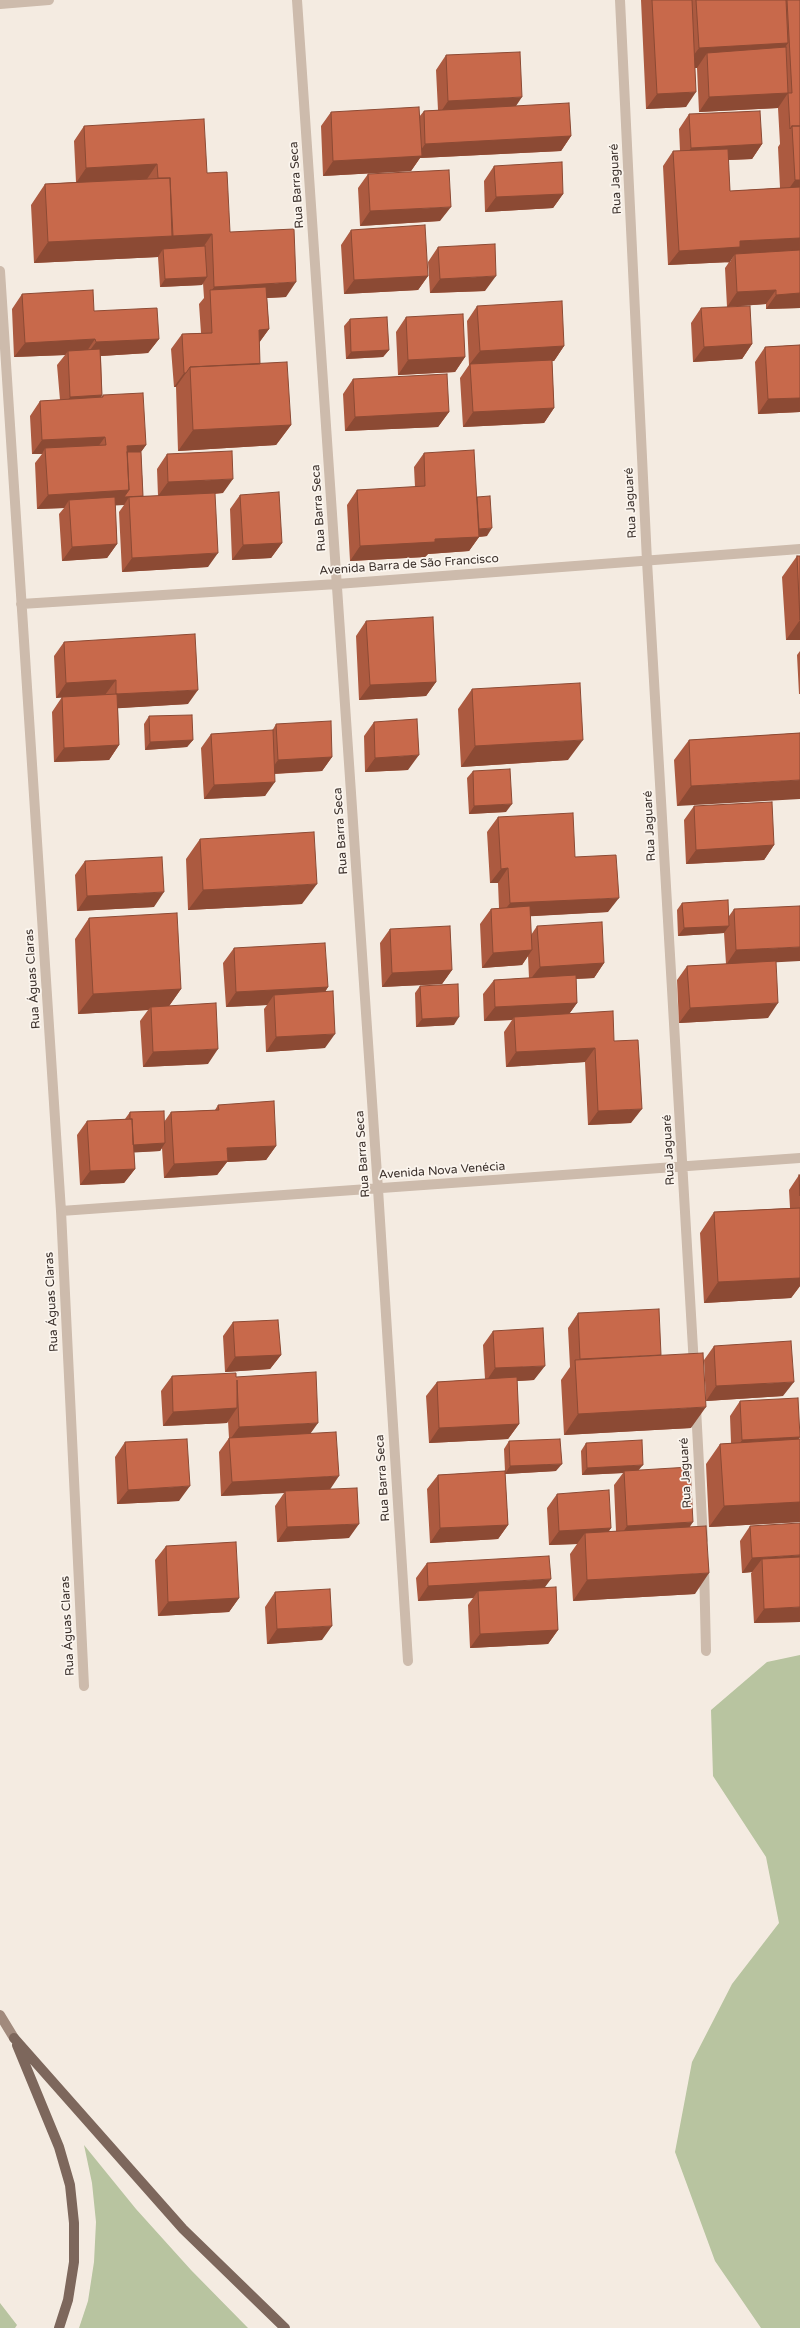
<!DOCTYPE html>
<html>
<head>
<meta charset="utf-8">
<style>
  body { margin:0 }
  canvas { display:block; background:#f4ebe1 }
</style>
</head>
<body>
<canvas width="800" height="2328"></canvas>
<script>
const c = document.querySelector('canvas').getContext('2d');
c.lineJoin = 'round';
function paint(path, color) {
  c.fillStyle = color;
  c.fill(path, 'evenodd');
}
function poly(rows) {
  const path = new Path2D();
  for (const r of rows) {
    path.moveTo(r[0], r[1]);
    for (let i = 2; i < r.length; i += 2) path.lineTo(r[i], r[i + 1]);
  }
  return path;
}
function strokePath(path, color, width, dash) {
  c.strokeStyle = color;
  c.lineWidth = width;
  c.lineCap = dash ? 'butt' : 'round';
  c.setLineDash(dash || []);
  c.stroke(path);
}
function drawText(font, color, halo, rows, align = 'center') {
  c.font = font + ' "Varela Round",sans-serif';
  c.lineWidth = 3.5;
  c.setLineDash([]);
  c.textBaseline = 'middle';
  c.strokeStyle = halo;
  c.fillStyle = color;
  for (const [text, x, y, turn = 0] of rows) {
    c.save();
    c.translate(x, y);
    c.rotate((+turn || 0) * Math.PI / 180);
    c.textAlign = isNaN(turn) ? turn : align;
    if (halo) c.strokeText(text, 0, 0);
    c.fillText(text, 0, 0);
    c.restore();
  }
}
const green = poly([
  [800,1655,800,2328,761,2328,715,2261,675,2152,692,2062,732,1984,779,1923,766,1857,713,1776,711,1710,767,1662],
  [84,2145,136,2209,191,2270,248,2328,79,2328,88,2301,94,2262,96,2222,92,2183],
  [0,2303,17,2325,15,2328,0,2328]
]);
const street = poly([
  [297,0,378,1189,408,1661],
  [620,0,647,561,694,1366],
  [0,4,49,0],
  [0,271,61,1211,84,1686],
  [21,604,337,584,800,549],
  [61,1211,800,1158],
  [696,1408,703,1540],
  [704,1566,706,1651]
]);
const secondary = poly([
  [0,2015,14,2038]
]);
const primary = poly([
  [14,2038,183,2229,285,2328],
  [17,2045,59,2147,70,2185,74,2223,74,2262,68,2300,59,2328]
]);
const wall = poly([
  [641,0,800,0,800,308,766,309,766,304,727,307,725,268,734,255,730,262,668,265,663,166,673,151,680,151,679,129,689,114,762,144,752,159,728,160,730,191,780,188,778,147,780,144,778,108,699,112,697,68,695,68,686,107,646,109],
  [446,55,516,106,571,136,561,151,420,158,411,171,323,176,321,126,331,112,419,117,424,111,438,110,436,70],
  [84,126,207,173,230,232,286,297,267,298,269,329,259,343,260,364,291,425,276,445,178,451,176,387,174,387,171,349,182,334,201,333,199,304,204,298,203,283,202,285,160,287,158,257,34,263,31,205,45,184,76,182,74,141],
  [494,166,563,194,553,208,485,212,484,181],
  [368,174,440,221,360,226,358,188],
  [351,230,428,276,418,290,344,294,341,245],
  [438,247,485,291,430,293,428,262],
  [22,294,94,311,159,339,148,353,101,356,102,395,101,397,103,395,146,445,141,452,143,496,158,496,157,469,167,454,223,493,215,494,208,567,122,572,119,512,124,505,115,505,117,544,107,558,62,561,59,514,64,508,37,509,35,463,42,454,32,454,30,416,40,401,60,400,57,365,65,355,14,357,12,309],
  [477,306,564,346,554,361,552,361,554,408,544,423,463,427,460,378,469,365,467,321],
  [701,308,752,344,742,359,693,362,691,323],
  [406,317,465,357,455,372,398,375,396,332],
  [350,319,389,350,383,357,346,359,344,326],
  [800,345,800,412,758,414,755,362,765,347],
  [353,379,449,412,438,427,345,431,343,394],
  [424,453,477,497,487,536,479,537,469,551,428,554,425,557,350,561,347,505,357,490,415,487,414,467],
  [240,495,282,543,271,558,232,560,230,509],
  [797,556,800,556,800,640,786,640,782,577],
  [366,621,436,682,426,696,359,700,356,636],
  [64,642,188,704,118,708,119,745,109,760,54,762,52,712,62,697,56,698,54,656],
  [800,651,800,694,799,694,797,655],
  [472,689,568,760,461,767,458,709],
  [149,716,193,740,187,747,145,750,144,724],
  [374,722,408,770,365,772,364,736],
  [276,724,332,757,322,771,275,774,265,796,204,799,201,748,211,734,272,731],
  [800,733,677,806,674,760,689,740],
  [473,771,506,812,469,814,467,778],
  [694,806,774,845,764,860,686,864,684,820],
  [498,817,575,857,608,912,530,916,531,935,537,926,604,963,594,978,576,979,577,1003,569,1014,614,1041,631,1123,588,1125,585,1062,506,1067,504,1032,512,1020,484,1021,483,994,494,980,529,978,528,956,522,965,482,968,480,924,491,909,499,908,498,883,490,883,487,832],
  [200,839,302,904,188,910,186,859],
  [85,861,154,907,77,911,75,875],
  [682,903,729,916,734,909,776,962,768,1018,679,1023,677,980,687,966,726,964,724,933,678,936,677,910],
  [89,918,181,989,169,1006,208,1064,143,1067,140,1021,148,1010,78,1014,75,939],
  [390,929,452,970,442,984,382,987,380,943],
  [234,948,328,987,325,992,325,1048,266,1052,264,1009,267,1005,226,1007,223,963],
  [420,986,454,1025,416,1027,415,993],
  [218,1105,276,1146,266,1160,227,1162,217,1175,164,1178,162,1148,160,1151,134,1152,135,1169,124,1183,80,1185,77,1135,87,1121,125,1119,130,1112,164,1122,171,1112,215,1110],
  [799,1175,800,1175,800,1286,791,1298,704,1303,700,1233,714,1212,790,1208,789,1190],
  [578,1313,691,1428,564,1435,561,1380,570,1367,568,1328],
  [233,1322,281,1355,270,1369,225,1372,223,1336],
  [493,1331,534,1380,517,1381,519,1424,508,1439,429,1443,426,1396,437,1382,485,1379,483,1345],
  [714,1346,783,1396,706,1401,704,1360],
  [172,1376,236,1377,311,1434,330,1489,349,1538,277,1542,275,1506,284,1493,221,1496,219,1452,229,1438,228,1421,227,1423,163,1426,161,1391],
  [740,1401,800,1437,798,1439,800,1439,800,1522,709,1527,706,1464,720,1444,731,1443,730,1416],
  [509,1441,556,1471,505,1474,508,1525,498,1539,430,1543,427,1489,438,1475,505,1471,504,1449],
  [125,1442,179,1501,117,1504,115,1457],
  [586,1443,639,1470,690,1527,695,1594,573,1601,570,1554,577,1544,549,1545,547,1508,557,1494,611,1528,608,1532,616,1531,614,1485,623,1473,582,1475,581,1451],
  [750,1526,800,1622,754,1623,751,1573,752,1572,742,1573,740,1541],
  [166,1546,239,1598,229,1612,158,1616,155,1560],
  [427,1563,545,1587,558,1630,548,1644,470,1648,468,1605,473,1598,418,1601,416,1578],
  [275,1592,322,1640,267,1644,265,1607]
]);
const shadedWall = poly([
  [788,43,774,64,707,53,697,68,684,68,699,48],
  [696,92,686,107,646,109,657,94],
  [788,93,778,108,699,112,709,97],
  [522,97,512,112,438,116,448,101],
  [571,136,561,151,420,158,411,171,323,176,333,161,417,156,425,144],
  [762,144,752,159,681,162,691,148],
  [157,164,147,179,76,183,86,168],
  [795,180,800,180,800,199,781,200],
  [563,194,553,208,485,212,496,197],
  [451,207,440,221,360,226,370,211],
  [212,234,202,249,163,249,158,257,34,263,48,242],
  [800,238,800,252,735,254,730,262,668,265,679,251,740,241],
  [428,276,418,290,344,294,354,280],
  [496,276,485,291,430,293,440,279],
  [207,277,202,285,160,287,165,279],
  [296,282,286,297,210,301,210,293,214,287],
  [776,290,766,304,727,307,737,292],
  [800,293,800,308,766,309,776,295],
  [269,329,258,344,259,330],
  [95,339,85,354,68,351,65,355,14,357,25,343],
  [159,339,148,353,85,357,96,342],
  [752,344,742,359,693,362,704,347],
  [564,346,554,361,470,365,470,364,469,365,480,351],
  [389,350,383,357,346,359,351,352],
  [465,357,455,372,398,375,408,360],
  [184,373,186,373,176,387,174,387],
  [102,395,92,409,60,411,70,397],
  [800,398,800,412,758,414,768,399],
  [554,408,544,423,463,427,473,412],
  [449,412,438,427,345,431,355,417],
  [291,425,276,445,178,451,193,430],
  [105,437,95,451,45,448,42,454,32,454,42,440],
  [146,445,136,459,122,460,127,446],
  [233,479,223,493,158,496,168,482],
  [129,490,129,497,124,505,70,508,69,500,64,508,37,509,48,495],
  [492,528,487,536,477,537,479,537,469,551,428,554,425,557,350,561,360,546,435,539,473,530],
  [282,543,271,558,232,560,243,545],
  [117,544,107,558,62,561,72,547],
  [218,553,208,567,122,572,132,558],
  [800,620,800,640,786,640],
  [116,680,105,695,56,698,66,683],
  [436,682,426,696,359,700,370,685],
  [198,690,188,704,106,709,116,694],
  [193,740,187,747,145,750,150,742],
  [583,740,568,760,461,767,475,746],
  [119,745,109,760,54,762,64,748],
  [419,755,408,770,365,772,375,758],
  [332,757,322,771,268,774,278,760],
  [800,780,800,799,677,806,691,786],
  [275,782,265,796,204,799,214,785],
  [512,804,506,812,469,814,474,806],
  [774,845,764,860,686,864,696,850],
  [508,868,498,883,490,883,501,869],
  [317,884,302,904,188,910,203,890],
  [164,892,154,907,77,911,87,896],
  [619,898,608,912,499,918,510,903],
  [729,926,724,933,678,936,684,928],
  [800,947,800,961,726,965,736,950],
  [532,950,522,965,482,968,493,953],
  [604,963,594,978,529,981,540,967],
  [452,970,442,984,382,987,392,973],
  [328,987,318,1002,274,995,267,1005,226,1007,236,992],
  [181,989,167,1009,151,1007,148,1010,78,1014,93,994],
  [577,1003,567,1017,514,1017,512,1020,484,1021,495,1007],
  [778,1003,768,1018,679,1023,690,1008],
  [459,1017,454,1025,416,1027,422,1019],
  [335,1034,325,1048,266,1052,276,1037],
  [595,1048,585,1062,506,1067,516,1052],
  [218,1049,208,1064,143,1067,153,1052],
  [642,1109,631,1123,588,1125,598,1111],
  [165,1143,160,1151,126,1153,132,1145],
  [276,1146,266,1160,227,1162,217,1175,164,1178,174,1164,227,1148],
  [135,1169,124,1183,80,1185,90,1171],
  [800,1278,800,1286,791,1298,704,1303,718,1282],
  [281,1355,270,1369,225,1372,235,1357],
  [545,1366,534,1380,485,1383,495,1368],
  [794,1382,783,1396,706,1401,716,1386],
  [706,1407,691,1428,564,1435,578,1414],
  [237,1408,227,1423,163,1426,173,1412],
  [318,1423,308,1437,229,1441,239,1427],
  [519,1424,508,1439,429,1443,439,1428],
  [800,1437,790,1452,732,1455,742,1440],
  [562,1464,556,1471,505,1474,510,1466],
  [643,1465,637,1472,624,1471,623,1473,582,1475,587,1468],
  [339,1476,329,1491,285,1491,284,1493,221,1496,232,1482],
  [190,1486,179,1501,117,1504,128,1490],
  [800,1502,800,1522,709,1527,724,1506],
  [693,1522,683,1537,617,1541,627,1526],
  [359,1524,349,1538,277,1542,287,1527],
  [508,1525,498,1539,430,1543,440,1528],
  [611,1528,601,1543,585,1533,577,1544,549,1545,559,1531],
  [800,1555,800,1569,762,1559,752,1572,742,1573,752,1558],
  [709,1573,695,1594,573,1601,587,1580],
  [551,1579,540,1594,478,1591,473,1598,418,1601,428,1586],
  [239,1598,229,1612,158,1616,168,1602],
  [800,1607,800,1622,754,1623,764,1609],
  [332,1626,322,1640,267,1644,277,1629],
  [558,1630,548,1644,470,1648,480,1634]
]);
const building = poly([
  [652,0,692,0,696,92,657,94,652,0],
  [696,0,786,0,788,43,699,48,696,0],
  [787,0,800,0,800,126,792,126,790,129,788,93,792,93,787,0],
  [786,47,788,93,709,97,707,53,786,47],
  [520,52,522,97,448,101,446,55,520,52],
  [569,103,571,136,425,144,424,111,569,103],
  [419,107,422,156,333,161,331,112,419,107],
  [760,111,762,144,691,148,689,114,760,111],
  [204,119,207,173,227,172,230,232,294,229,296,282,214,287,212,234,172,236,170,178,158,178,157,164,86,168,84,126,204,119],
  [792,126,800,126,800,180,795,180,792,126],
  [728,149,730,191,800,187,800,238,740,241,740,247,679,251,673,151,728,149],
  [562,162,563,194,496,197,494,166,562,162],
  [449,170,451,207,370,211,368,174,449,170],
  [170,178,173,236,48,242,45,184,170,178],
  [425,225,428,276,354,280,351,230,425,225],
  [495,244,496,276,440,279,438,247,495,244],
  [205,246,207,277,165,279,163,249,205,246],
  [800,250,800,293,776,295,776,290,737,292,735,254,800,250],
  [266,287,269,329,259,330,260,364,190,367,186,373,184,373,182,334,212,333,210,290,266,287],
  [93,290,94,311,157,308,159,339,96,342,95,339,25,343,22,294,93,290],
  [562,301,564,346,480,351,477,306,562,301],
  [750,306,752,344,704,347,701,308,750,306],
  [463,314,465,357,408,360,406,317,463,314],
  [387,317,389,350,351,352,350,319,387,317],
  [800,345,800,398,768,399,765,347,800,345],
  [100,349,102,395,70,397,68,351,100,349],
  [552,360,554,408,473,412,470,364,552,360],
  [287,362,291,425,193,430,190,367,287,362],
  [447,374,449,412,355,417,353,379,447,374],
  [143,393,146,445,127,446,129,490,48,495,45,448,106,445,105,437,42,440,40,401,103,397,103,395,143,393],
  [474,450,479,537,435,539,435,542,360,546,357,490,425,486,424,453,474,450],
  [232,451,233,479,168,482,167,454,232,451],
  [127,452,141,452,143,496,124,497,129,490,127,452],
  [279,492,282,543,243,545,240,495,279,492],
  [215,493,218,553,132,558,129,497,215,493],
  [490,496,492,528,479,529,477,497,490,496],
  [115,497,117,544,72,547,69,500,115,497],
  [797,556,800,556,800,620,797,556],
  [433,617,436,682,370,685,366,621,433,617],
  [195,634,198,690,116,694,116,680,66,683,64,642,195,634],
  [580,683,583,740,475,746,472,689,580,683],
  [117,694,119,745,64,748,62,697,117,694],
  [192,715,193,740,150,742,149,716,192,715],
  [417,719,419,755,375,758,374,722,417,719],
  [331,721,332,757,278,760,276,724,331,721],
  [273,730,275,782,214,785,211,734,273,730],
  [800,733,800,780,691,786,689,740,800,733],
  [510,769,512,804,474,806,473,771,510,769],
  [772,802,774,845,696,850,694,806,772,802],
  [573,813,575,857,616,855,619,898,510,903,508,868,501,869,498,817,573,813],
  [314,832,317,884,203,890,200,839,314,832],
  [162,857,164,892,87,896,85,861,162,857],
  [728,900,729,926,684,928,682,903,728,900],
  [530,906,532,950,493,953,491,909,530,906],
  [800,906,800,947,736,950,734,909,800,906],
  [177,913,181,989,93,994,89,918,177,913],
  [602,922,604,963,540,967,537,926,602,922],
  [450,926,452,970,392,973,390,929,450,926],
  [325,943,328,987,236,992,234,948,325,943],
  [776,961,778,1003,690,1008,687,966,776,961],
  [576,975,577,1003,495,1007,494,980,576,975],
  [458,984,459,1017,422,1019,420,986,458,984],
  [333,991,335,1034,276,1037,274,995,333,991],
  [216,1003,218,1049,153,1052,151,1007,216,1003],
  [613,1011,614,1041,638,1040,642,1109,598,1111,595,1048,516,1052,514,1017,613,1011],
  [274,1101,276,1146,227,1148,228,1161,174,1164,171,1112,219,1110,218,1105,274,1101],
  [164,1111,165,1143,133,1145,132,1119,130,1119,130,1112,164,1111],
  [132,1119,135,1169,90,1171,87,1121,132,1119],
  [799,1175,800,1175,800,1196,799,1175],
  [800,1208,800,1278,718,1282,714,1212,800,1208],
  [659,1309,661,1355,580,1359,578,1313,659,1309],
  [278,1320,281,1355,235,1357,233,1322,278,1320],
  [543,1328,545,1366,495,1368,493,1331,543,1328],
  [791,1341,794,1382,716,1386,714,1346,791,1341],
  [703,1353,706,1407,578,1414,575,1360,703,1353],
  [316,1372,318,1423,239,1427,237,1380,237,1408,173,1412,172,1376,236,1373,236,1377,316,1372],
  [517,1377,519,1424,439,1428,437,1382,517,1377],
  [798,1398,800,1437,742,1440,740,1401,798,1398],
  [336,1432,339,1476,232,1482,229,1438,336,1432],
  [187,1439,190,1486,128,1490,125,1442,187,1439],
  [560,1439,562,1464,510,1466,509,1441,560,1439],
  [800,1439,800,1502,724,1506,720,1444,800,1439],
  [642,1440,643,1465,587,1468,586,1443,642,1440],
  [690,1467,693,1522,627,1526,624,1471,690,1467],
  [505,1471,508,1525,440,1528,438,1475,505,1471],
  [357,1488,359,1524,287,1527,285,1491,357,1488],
  [609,1490,611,1528,559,1531,557,1494,609,1490],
  [800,1523,800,1555,752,1558,750,1526,800,1523],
  [706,1526,709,1573,587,1580,585,1533,706,1526],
  [236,1542,239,1598,168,1602,166,1546,236,1542],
  [549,1556,551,1579,428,1586,427,1563,549,1556],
  [800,1557,800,1607,764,1609,762,1559,800,1557],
  [556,1587,558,1630,480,1634,478,1591,556,1587],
  [330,1589,332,1626,277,1629,275,1592,330,1589]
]);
const streetNames = [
  ["Rua Jaguaré",616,179,-93],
  ["Rua Barra Seca",297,185,-94],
  ["Rua Jaguaré",631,503,-93],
  ["Rua Barra Seca",319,508,-94],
  ["Avenida Barra de São Francisco",409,565,-4],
  ["Rua Jaguaré",650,826,-93],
  ["Rua Barra Seca",341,831,-94],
  ["Rua Águas Claras",33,979,-94],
  ["Rua Jaguaré",669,1150,-93],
  ["Rua Barra Seca",363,1154,-94],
  ["Avenida Nova Venécia",442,1171,-4],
  ["Rua Águas Claras",52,1302,-93],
  ["Rua Jaguaré",686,1473,-93],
  ["Rua Barra Seca",383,1478,-94],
  ["Rua Águas Claras",68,1626,-93]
];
paint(green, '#b8c4a0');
strokePath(street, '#cdbbac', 10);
strokePath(secondary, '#a18a7d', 10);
strokePath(primary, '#7d675c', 10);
paint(wall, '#ac5a40');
paint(shadedWall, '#8c4a34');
paint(building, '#c8694b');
strokePath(building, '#8c4a34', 1);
drawText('12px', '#3b302b', '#fbf5ee', streetNames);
</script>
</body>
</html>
